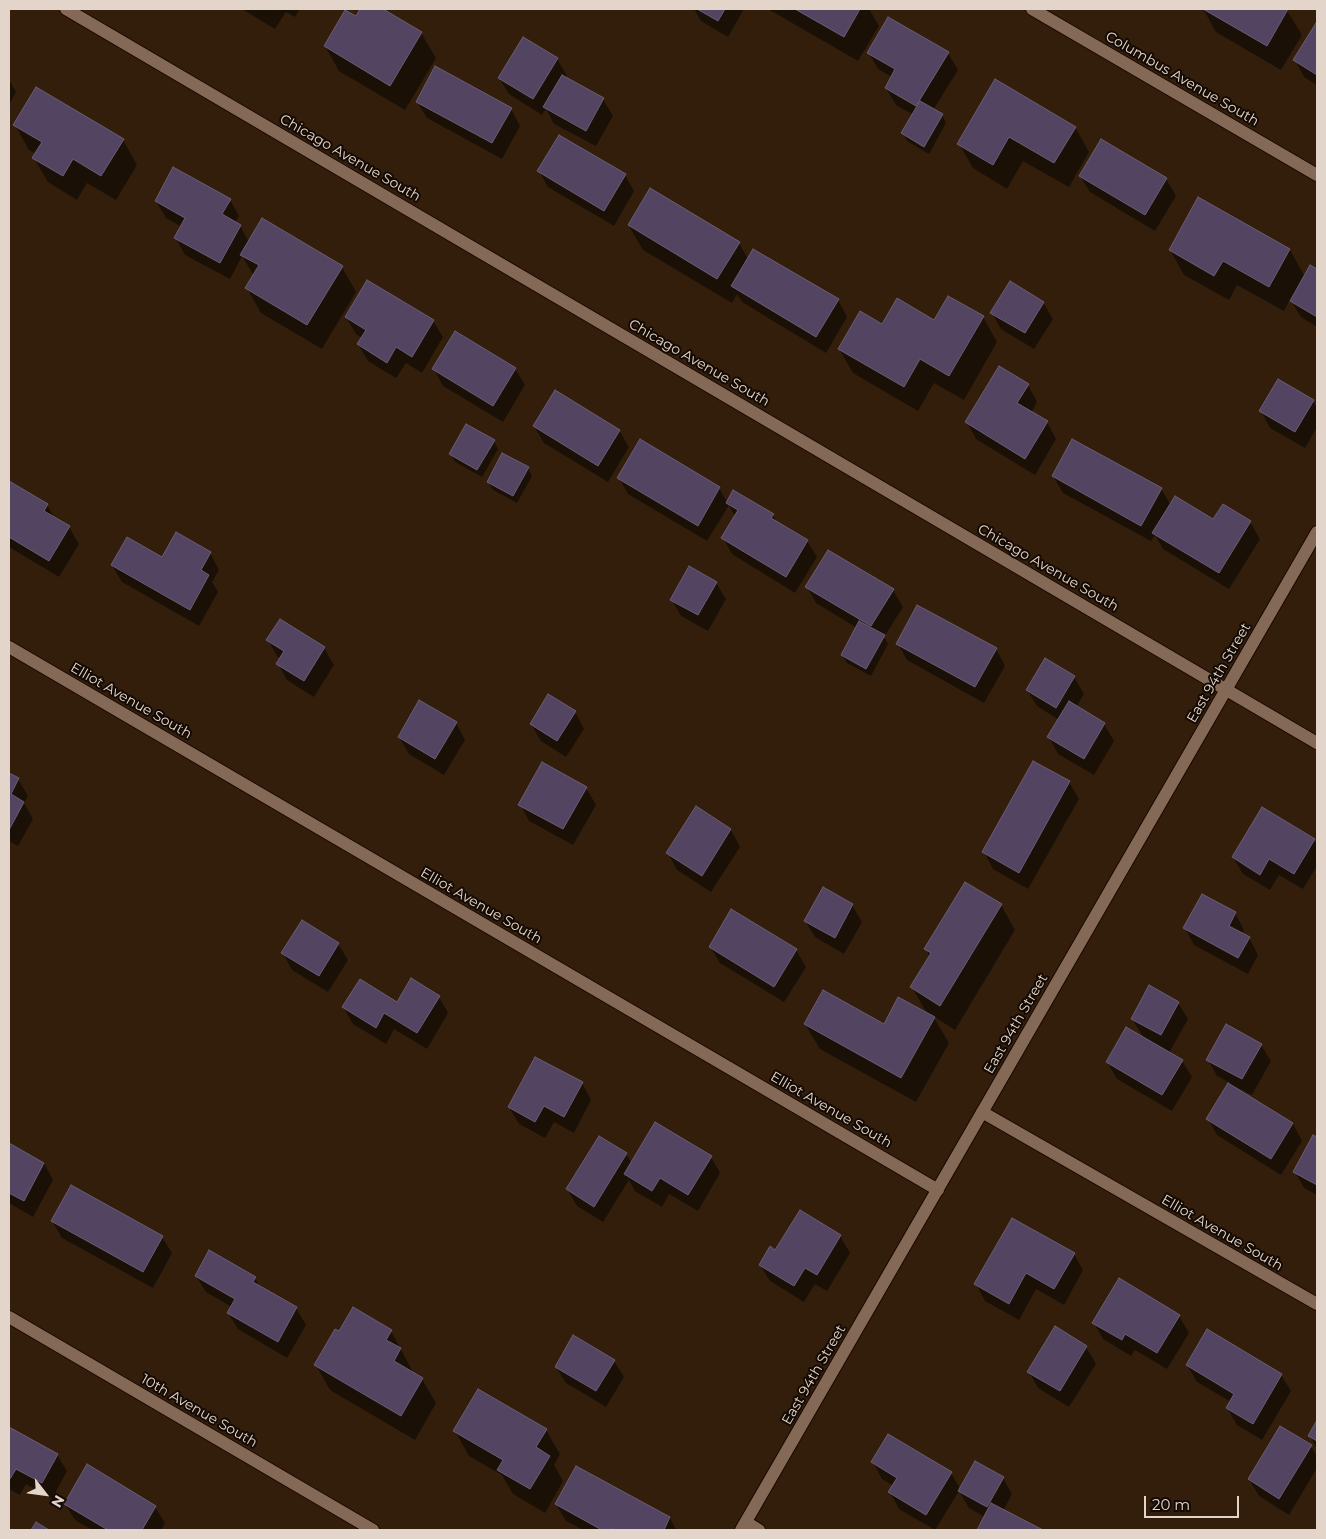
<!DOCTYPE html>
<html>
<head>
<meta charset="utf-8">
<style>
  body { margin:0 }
  #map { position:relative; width:1326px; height:1539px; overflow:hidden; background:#331e0c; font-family:Montserrat,sans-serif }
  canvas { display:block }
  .frame { position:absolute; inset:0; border:10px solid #e4d5ca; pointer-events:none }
  .north { position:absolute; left:20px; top:1469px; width:50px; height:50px; -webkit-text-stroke:4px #140a04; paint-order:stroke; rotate:120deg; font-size:14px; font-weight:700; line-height:20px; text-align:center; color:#e4d5ca }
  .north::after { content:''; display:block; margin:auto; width:18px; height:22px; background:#e4d5ca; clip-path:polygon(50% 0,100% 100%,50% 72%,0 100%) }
  .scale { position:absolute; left:1144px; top:1496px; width:95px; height:22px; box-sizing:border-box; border:2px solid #e4d5ca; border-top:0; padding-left:6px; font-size:15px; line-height:18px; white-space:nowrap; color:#e4d5ca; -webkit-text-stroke:4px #140a04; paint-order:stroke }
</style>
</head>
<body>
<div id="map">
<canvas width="1326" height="1539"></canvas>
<div class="frame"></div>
<div class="north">N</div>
<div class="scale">20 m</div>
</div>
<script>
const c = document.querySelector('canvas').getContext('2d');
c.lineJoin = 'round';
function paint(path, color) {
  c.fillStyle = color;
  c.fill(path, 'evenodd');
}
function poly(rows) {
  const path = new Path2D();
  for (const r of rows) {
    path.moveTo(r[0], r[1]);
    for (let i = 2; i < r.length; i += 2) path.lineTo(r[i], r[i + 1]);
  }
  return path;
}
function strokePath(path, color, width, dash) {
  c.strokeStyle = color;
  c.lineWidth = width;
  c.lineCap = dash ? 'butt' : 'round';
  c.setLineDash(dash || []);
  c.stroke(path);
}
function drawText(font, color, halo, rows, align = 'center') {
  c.font = font + ' Montserrat,sans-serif';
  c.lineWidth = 4;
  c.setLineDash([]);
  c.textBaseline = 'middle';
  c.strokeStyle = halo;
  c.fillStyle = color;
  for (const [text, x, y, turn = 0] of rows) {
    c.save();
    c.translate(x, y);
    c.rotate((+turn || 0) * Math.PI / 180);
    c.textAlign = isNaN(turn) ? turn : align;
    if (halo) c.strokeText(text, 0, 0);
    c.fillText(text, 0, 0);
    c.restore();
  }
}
const shadow = poly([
  [242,9,300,9,295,17,286,12,275,29],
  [361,9,381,9,421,33,436,58,405,110,339,71,325,46,356,17],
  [694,9,744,9,728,37,701,21],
  [768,9,869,9,879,26,858,61],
  [1203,9,1286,9,1302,35,1281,70,1216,32],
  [1316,25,1317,26,1317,85,1304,77,1295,60],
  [869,53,948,53,958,70,933,110,942,115,946,123,929,154,907,141,903,133,914,115,896,105,886,88,892,77,878,69],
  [557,59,567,76,565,78,603,99,613,116,596,146,554,124,546,109,542,115,509,94,499,78],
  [9,80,16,92,9,105],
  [417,102,511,109,520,126,502,159,427,118],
  [15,125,123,140,137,165,116,200,87,183,77,200,48,182,34,158,36,154,29,150],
  [1075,127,1089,152,1069,187,1023,161,1007,189,973,168,959,144],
  [1101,141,1166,179,1176,196,1155,231,1090,192,1080,176],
  [539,171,625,175,634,191,614,226,548,187],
  [1198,199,1290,250,1305,277,1311,267,1317,271,1317,327,1301,317,1290,299,1284,311,1237,285,1229,300,1184,275,1170,250],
  [230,200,239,216,235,223,240,226,249,242,342,267,356,292,322,349,261,313,247,288,254,276,242,256,230,279,185,255,176,238,182,227,166,218,156,201],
  [629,226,739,243,748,259,838,300,847,317,826,353,742,302,737,294,732,303,643,250],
  [1043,302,1053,319,1034,349,1001,329,992,313],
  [346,317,433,321,443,337,422,373,406,363,396,378,368,361,358,344,362,338,356,334],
  [983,317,997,342,964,400,934,383,918,411,853,373,839,349,882,325],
  [434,369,515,369,525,385,503,422,443,386],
  [1028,385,1037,402,1031,413,1047,422,1056,439,1035,475,976,439,967,422],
  [1313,401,1317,408,1317,427,1305,448,1270,428,1261,411],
  [534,426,619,430,629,447,608,482,544,443],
  [494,441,498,449,482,477,455,462,451,454],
  [641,441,719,488,727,502,773,515,777,523,807,541,817,557,795,593,732,554,723,538,735,517,729,505,707,541,628,494,619,478],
  [528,468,532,476,517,503,493,490,488,482],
  [1053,476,1161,489,1171,505,1214,521,1250,522,1260,539,1229,589,1163,549,1155,535,1151,541,1063,493],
  [9,482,47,505,55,519,69,527,79,544,59,577,9,547],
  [210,553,219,570,212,582,218,592,199,626,122,582,112,565],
  [716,583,726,599,708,631,681,616,672,600],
  [807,587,893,590,903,607,884,637,888,644,871,676,847,663,842,655,857,628,816,603],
  [280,621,324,648,334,665,314,697,287,680,278,664,281,659,277,656,268,640],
  [898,644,996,649,1005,666,984,703,907,660],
  [1074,677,1084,694,1076,707,1104,724,1114,741,1094,775,1058,754,1049,737,1059,720,1037,706,1027,690],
  [575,712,584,729,566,757,541,741,531,724],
  [456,723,465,740,444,775,409,754,399,737],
  [9,774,18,779,28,796,24,803,33,819,18,846,9,841],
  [1069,782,1079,799,1028,889,993,869,984,852],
  [586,788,596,805,573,845,529,821,520,804],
  [696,808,731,830,740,847,711,892,677,870,668,853],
  [1314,839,1317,845,1317,866,1303,889,1279,875,1270,890,1243,874,1233,857],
  [852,905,862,922,844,954,815,937,805,921],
  [1001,905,1015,930,955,1030,933,1016,949,1043,916,1102,820,1049,805,1024,884,1025,928,1015,912,987,930,957,926,949],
  [1235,913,1244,930,1242,934,1249,938,1258,955,1248,974,1194,945,1185,928],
  [338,944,348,960,328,992,292,970,283,953],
  [710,947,796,950,806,967,784,1002,720,963],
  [439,997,448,1013,427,1049,394,1029,386,1044,353,1024,343,1007,397,1003],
  [1178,1003,1188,1019,1169,1053,1182,1061,1192,1077,1172,1111,1117,1079,1107,1062,1144,1038,1132,1019],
  [1261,1045,1271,1061,1252,1095,1234,1086,1233,1087,1293,1124,1302,1141,1281,1175,1217,1135,1208,1119,1230,1083,1217,1076,1208,1060],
  [582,1083,591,1100,574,1133,554,1122,545,1138,519,1124,509,1107],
  [1314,1137,1317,1139,1317,1195,1304,1188,1295,1172],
  [9,1145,44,1163,53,1180,33,1217,9,1203],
  [626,1154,632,1164,711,1157,720,1173,698,1211,669,1194,662,1207,635,1191,629,1180,603,1222,577,1206,567,1189],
  [800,1212,840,1236,850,1253,827,1291,815,1284,804,1302,770,1281,760,1265,776,1252],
  [52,1221,162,1237,172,1253,153,1288,62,1238],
  [1074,1254,1083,1270,1064,1305,1036,1289,1019,1320,985,1301,976,1284],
  [196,1276,255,1278,261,1289,296,1308,306,1325,287,1358,238,1329,228,1313,232,1307,206,1292],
  [1179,1316,1189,1333,1167,1369,1135,1350,1131,1356,1103,1339,1094,1323],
  [391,1331,414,1374,422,1379,436,1403,415,1440,330,1390,316,1365],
  [1086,1347,1096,1364,1069,1407,1038,1388,1029,1372],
  [614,1361,624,1377,606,1407,566,1383,556,1367],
  [1187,1365,1281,1375,1291,1391,1262,1440,1237,1425,1227,1408,1231,1402,1197,1382],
  [1317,1423,1317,1449,1310,1436],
  [9,1428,57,1455,67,1471,52,1499,26,1484,20,1495,9,1489],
  [546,1430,560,1454,554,1465,563,1481,545,1513,513,1494,502,1475,469,1456,455,1431],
  [1311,1446,1317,1457,1317,1468,1289,1515,1259,1496,1249,1479],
  [873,1462,951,1473,960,1489,1003,1478,1012,1494,1003,1511,1040,1530,978,1530,985,1517,969,1508,959,1491,935,1530,899,1509,890,1492,894,1486,882,1479],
  [576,1467,670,1518,676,1530,583,1530,566,1521,556,1504],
  [65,1504,155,1507,165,1523,161,1530,92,1530,75,1520]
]);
const building = poly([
  [360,9,383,9,422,32,390,86,324,46,345,10,356,16,360,9],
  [697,9,725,9,718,21,697,9],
  [795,9,860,9,844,37,795,9],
  [1203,9,1288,9,1267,46,1203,9],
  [888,17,949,52,916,106,885,88,895,69,867,53,888,17],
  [1316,23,1317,24,1317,75,1293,60,1316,23],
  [523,37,558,58,533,99,498,78,523,37],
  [435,66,512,108,492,143,416,102,435,66],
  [562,75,604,98,586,131,543,107,562,75],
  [995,79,1076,127,1054,163,1009,137,993,165,957,144,995,79],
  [36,87,124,139,101,176,73,159,63,176,32,158,42,142,13,125,36,87],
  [920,101,943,114,924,147,901,133,920,101],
  [559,135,626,174,604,211,537,171,559,135],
  [1101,139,1167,178,1145,215,1079,176,1101,139],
  [173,167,231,199,222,214,241,225,220,263,174,238,185,218,155,201,173,167],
  [650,188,740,242,717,279,628,225,650,188],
  [1198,197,1290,249,1269,287,1223,261,1214,276,1169,250,1198,197],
  [262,218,343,266,307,325,245,288,259,265,240,255,262,218],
  [753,249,839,299,816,337,731,286,753,249],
  [1310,265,1317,269,1317,317,1290,301,1310,265],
  [367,280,434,320,412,357,396,347,387,363,357,344,366,330,345,317,367,280],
  [1010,281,1044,302,1025,333,990,313,1010,281],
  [948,296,984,316,949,376,920,359,904,387,838,349,860,311,882,324,897,298,934,320,948,296],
  [455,331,516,368,493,406,432,369,455,331],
  [999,366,1029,384,1017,403,1048,421,1025,459,965,422,999,366],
  [1278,379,1314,400,1295,432,1259,411,1278,379],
  [555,390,620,430,598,466,533,426,555,390],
  [466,424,495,440,477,470,449,454,466,424],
  [640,439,720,487,698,526,617,478,640,439],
  [1072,439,1162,488,1141,526,1052,476,1072,439],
  [502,453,529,467,513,496,487,482,502,453],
  [9,481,48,504,44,511,70,526,49,561,9,537,9,481],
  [733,490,774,514,771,518,808,540,786,577,721,538,738,510,726,503,733,490],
  [1175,496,1213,519,1223,504,1251,521,1219,573,1152,533,1175,496],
  [176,532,211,552,201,570,209,575,190,610,111,565,127,537,162,557,176,532],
  [828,550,894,589,871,626,805,587,828,550],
  [689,566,717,582,698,615,670,600,689,566],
  [917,605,997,648,975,687,896,644,917,605],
  [280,619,325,647,304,681,276,664,284,651,266,640,280,619],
  [859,621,885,635,866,669,841,655,859,621],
  [1045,658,1075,676,1056,708,1026,690,1045,658],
  [548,694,576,711,557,741,530,724,548,694],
  [419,700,457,722,435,759,398,737,419,700],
  [1069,701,1105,723,1084,759,1047,737,1069,701],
  [1033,761,1070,781,1019,873,982,852,1033,761],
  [542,762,587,787,563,829,518,805,542,762],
  [9,773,19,778,11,794,24,802,9,830,9,773],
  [696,806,731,829,702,876,666,853,696,806],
  [1262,807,1315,839,1294,874,1269,859,1260,875,1232,857,1262,807],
  [965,882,1002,904,940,1006,910,987,931,953,924,949,965,882],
  [823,887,853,904,835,938,804,921,823,887],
  [1202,894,1236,912,1229,926,1250,937,1238,958,1183,928,1202,894],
  [731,909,797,949,774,987,709,947,731,909],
  [302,920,339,943,319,976,281,953,302,920],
  [411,978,440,996,417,1033,384,1013,376,1028,342,1007,360,979,397,1002,411,978],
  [1149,985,1179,1002,1161,1035,1131,1019,1149,985],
  [823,990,884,1024,898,997,935,1017,901,1078,804,1024,823,990],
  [1226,1024,1262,1044,1242,1079,1206,1060,1226,1024],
  [1126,1027,1183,1060,1162,1095,1106,1062,1126,1027],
  [535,1057,583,1082,564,1117,544,1106,535,1122,508,1107,535,1057],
  [1228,1083,1293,1123,1271,1159,1206,1119,1228,1083],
  [655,1122,712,1156,688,1195,660,1178,652,1191,624,1174,655,1122],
  [1313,1135,1317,1137,1317,1185,1293,1172,1313,1135],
  [599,1136,627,1153,594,1207,566,1189,599,1136],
  [9,1143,44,1163,24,1201,9,1193,9,1143],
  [71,1185,163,1236,143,1272,51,1221,71,1185],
  [800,1210,841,1235,817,1275,805,1268,794,1286,759,1265,770,1246,775,1250,800,1210],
  [1012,1218,1075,1253,1054,1289,1026,1273,1009,1304,974,1284,1012,1218],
  [209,1250,256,1277,253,1282,297,1307,278,1342,227,1313,235,1299,195,1276,209,1250],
  [1119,1278,1180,1315,1157,1353,1125,1334,1122,1340,1092,1323,1119,1278],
  [353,1307,392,1330,386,1340,401,1348,394,1361,423,1378,401,1416,314,1365,335,1329,339,1331,353,1307],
  [1055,1326,1087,1346,1060,1391,1027,1372,1055,1326],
  [1207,1329,1282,1374,1253,1424,1226,1408,1234,1394,1186,1365,1207,1329],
  [573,1335,615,1360,596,1391,555,1367,573,1335],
  [478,1389,547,1429,536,1447,550,1456,530,1489,497,1470,503,1460,453,1431,478,1389],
  [1317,1420,1317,1441,1308,1436,1317,1420],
  [1280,1426,1312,1445,1279,1499,1248,1479,1280,1426],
  [9,1427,58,1454,42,1483,16,1469,10,1479,9,1478,9,1427],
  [888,1434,952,1472,926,1515,888,1492,897,1478,871,1462,888,1434],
  [975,1461,1004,1477,987,1507,958,1491,975,1461],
  [87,1464,156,1506,142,1530,108,1530,64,1504,87,1464],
  [576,1466,670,1517,664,1530,617,1530,614,1529,602,1530,555,1504,576,1466],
  [991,1503,1043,1530,977,1530,991,1503],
  [36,1522,49,1530,31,1530,36,1522]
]);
const minor = poly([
  [66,9,1317,743],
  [1032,9,1317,175],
  [9,647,938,1190],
  [982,1112,1317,1304],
  [9,1317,373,1530],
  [746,1522,759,1530],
  [741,1530,1317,532]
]);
const streetNames = [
  ["Columbus Avenue South",1182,79,30],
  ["Chicago Avenue South",350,158,30],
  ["Chicago Avenue South",699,363,30],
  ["Chicago Avenue South",1048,568,30],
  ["East 94th Street",1219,673,-60],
  ["Elliot Avenue South",131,701,30],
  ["Elliot Avenue South",481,906,30],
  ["East 94th Street",1016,1024,-60],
  ["Elliot Avenue South",831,1110,30],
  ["Elliot Avenue South",1222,1233,30],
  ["East 94th Street",814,1375,-60],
  ["10th Avenue South",199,1411,30]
];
paint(shadow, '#0007');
paint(building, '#534461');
strokePath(building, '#6a5d77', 1);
strokePath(minor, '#1a0700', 14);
strokePath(minor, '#846a56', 12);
drawText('14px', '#e4d5ca', '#140a04', streetNames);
</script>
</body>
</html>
